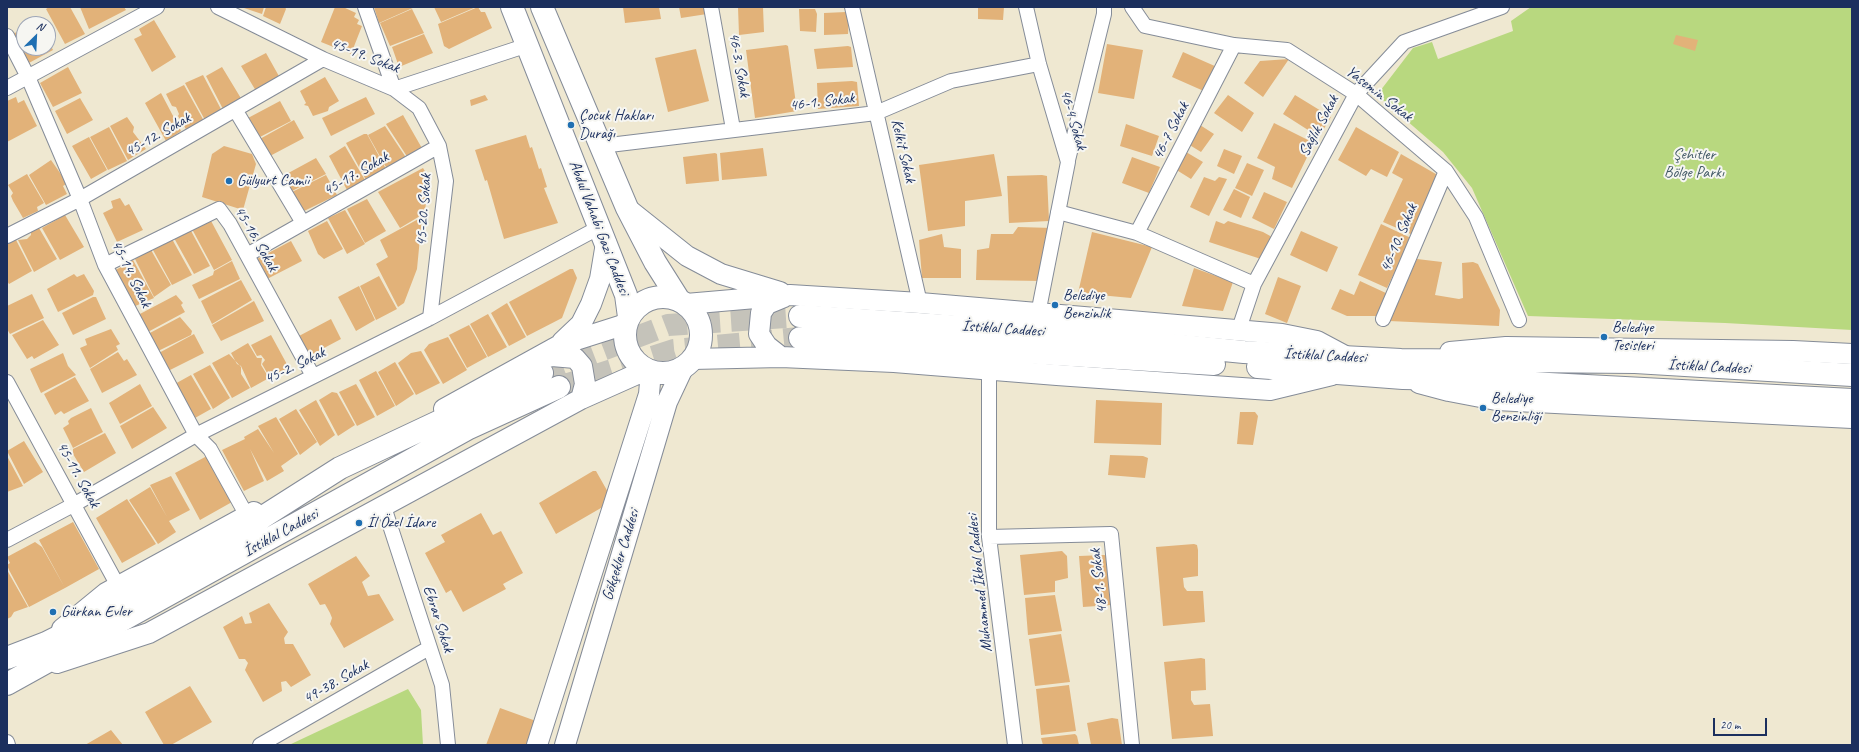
<!DOCTYPE html>
<html>
<head>
<meta charset="utf-8">
<style>
  body { margin:0 }
  #map { position:relative; width:1859px; height:752px; overflow:hidden; background:#efe8d1; font-family:Caveat,sans-serif }
  canvas { display:block }
  .frame { position:absolute; inset:0; border:8px solid #1b2f5e; pointer-events:none }
  .north { position:absolute; left:16px; top:16px; width:40px; height:40px; box-sizing:border-box; background:#f6f6f2; border:1px solid #9ea6b7; border-radius:50%; rotate:24deg; font-size:11px; font-weight:700; line-height:16px; text-align:center; color:#1b2f5e }
  .north::after { content:''; display:block; margin:auto; width:14px; height:18px; background:#1f6fb2; clip-path:polygon(50% 0,100% 100%,50% 72%,0 100%) }
  .scale { position:absolute; left:1713px; top:718px; width:54px; height:18px; box-sizing:border-box; border:2px solid #1b2f5e; border-top:0; padding-left:5px; font-size:12px; line-height:14px; white-space:nowrap; color:#1b2f5e; -webkit-text-stroke:3px #f6f6f2; paint-order:stroke }
</style>
</head>
<body>
<div id="map">
<canvas width="1859" height="752"></canvas>
<div class="frame"></div>
<div class="north">N</div>
<div class="scale">20 m</div>
</div>
<script>
const c = document.querySelector('canvas').getContext('2d');
c.lineJoin = 'round';
function paint(path, color) {
  c.fillStyle = color;
  c.fill(path, 'evenodd');
}
function poly(rows) {
  const path = new Path2D();
  for (const r of rows) {
    if (r.length === 3) {
      path.moveTo(r[0] + r[2], r[1]);
      path.arc(r[0], r[1], r[2], 0, 2 * Math.PI);
      continue;
    }
    path.moveTo(r[0], r[1]);
    for (let i = 2; i < r.length; i += 2) path.lineTo(r[i], r[i + 1]);
  }
  return path;
}
function strokePath(path, color, width, dash) {
  c.strokeStyle = color;
  c.lineWidth = width;
  c.lineCap = dash ? 'butt' : 'round';
  c.setLineDash(dash || []);
  c.stroke(path);
}
function drawText(font, color, halo, rows, align = 'center') {
  c.font = font + ' Caveat,sans-serif';
  c.lineWidth = 4;
  c.setLineDash([]);
  c.textBaseline = 'middle';
  c.strokeStyle = halo;
  c.fillStyle = color;
  for (const [text, x, y, turn = 0] of rows) {
    c.save();
    c.translate(x, y);
    c.rotate((+turn || 0) * Math.PI / 180);
    c.textAlign = isNaN(turn) ? turn : align;
    if (halo) c.strokeText(text, 0, 0);
    c.fillText(text, 0, 0);
    c.restore();
  }
}
const green = poly([
  [1531,7,1852,7,1852,330,1725,323,1528,316,1472,188,1443,152,1377,95,1413,48,1432,42,1438,59,1513,31,1511,21],
  [408,689,421,710,423,745,289,745]
]);
const building = poly([
  [49,7,70,7,85,34,65,44,46,9],
  [80,7,124,7,126,10,89,29],
  [241,7,264,7,262,14],
  [266,7,285,7,286,9,280,24,263,16],
  [335,7,343,7,356,13,354,17,359,20,357,24,362,26,351,54,321,42],
  [374,7,415,7,379,23],
  [434,7,476,7,441,22],
  [478,7,481,12,485,12,492,28,449,49,444,46,438,24],
  [623,7,659,7,661,19,625,23],
  [679,7,706,7,707,14,681,18],
  [738,7,763,7,764,32,739,35],
  [978,7,1004,7,1003,20,978,19],
  [412,9,424,33,390,46,380,23],
  [799,9,815,9,817,14,816,32,800,31],
  [846,12,849,17,848,34,824,35,824,13],
  [38,20,40,24,31,24],
  [154,20,176,57,152,72,134,39,142,35,139,29],
  [24,28,24,48,48,48,48,40,53,50,27,64,13,34],
  [424,34,433,53,399,67,392,47],
  [1676,35,1698,40,1695,51,1673,44],
  [1107,44,1143,50,1134,99,1098,93],
  [786,45,788,46,797,111,755,118,746,50],
  [848,46,851,47,853,67,817,69,814,49],
  [696,49,709,101,668,112,655,58],
  [1183,52,1217,67,1206,92,1172,77],
  [266,53,280,78,256,91,241,66],
  [1289,59,1263,97,1244,83,1260,61],
  [68,67,82,93,53,107,40,83],
  [222,67,242,100,224,111,206,76],
  [203,75,223,113,206,122,185,83],
  [325,77,339,101,329,107,328,111,313,116,308,106,304,105,306,103,300,91],
  [852,81,857,82,859,106,818,109,817,83],
  [184,85,204,121,187,131,178,116,179,114,176,107,172,106,166,94],
  [161,93,181,131,166,141,145,103],
  [485,95,488,100,471,106,470,100],
  [1228,95,1254,113,1242,132,1214,113],
  [1295,95,1331,117,1319,137,1283,114],
  [16,97,18,103,24,100,37,126,7,142,7,101],
  [366,97,375,114,331,136,322,118],
  [80,98,93,120,67,134,55,111],
  [280,101,291,121,258,138,248,118],
  [403,115,423,150,408,158,386,124],
  [127,117,134,127,133,132,146,149,128,160,110,126],
  [294,120,304,138,268,157,258,140],
  [1274,123,1314,143,1292,188,1272,179,1275,167,1257,158],
  [1126,124,1159,136,1152,156,1120,146],
  [1200,125,1214,134,1201,152,1188,144],
  [385,126,407,159,387,169,368,135],
  [109,127,127,161,108,170,90,137],
  [1356,127,1399,152,1387,177,1371,169,1366,176,1338,160],
  [364,134,367,134,386,169,366,180,346,143],
  [526,135,530,148,532,147,539,169,541,168,547,187,544,188,558,223,504,239,487,180,485,181,475,150],
  [89,137,107,170,91,179,72,146],
  [224,146,252,154,256,164,243,210,202,197,212,154],
  [345,146,365,180,347,190,329,156],
  [763,148,767,176,722,180,720,153],
  [1224,149,1242,156,1234,174,1217,166],
  [1186,152,1203,162,1191,179,1175,169],
  [715,153,717,154,719,181,686,184,683,157],
  [994,154,1002,196,965,201,965,226,928,231,919,165],
  [1401,154,1441,177,1413,235,1383,222,1403,179,1392,173],
  [1132,157,1160,167,1149,193,1122,183],
  [316,158,326,174,290,192,281,177],
  [51,160,65,180,66,184,63,186,67,194,46,205,29,175],
  [1247,163,1264,170,1252,196,1235,188],
  [423,168,426,173,427,189,425,213,400,228,378,192],
  [27,174,44,203,37,207,38,211,23,218,13,201,11,196,13,193,8,185],
  [326,175,337,195,302,212,292,192],
  [1042,175,1047,176,1049,221,1009,223,1007,176],
  [1204,177,1215,181,1219,177,1227,179,1209,216,1190,207],
  [1234,189,1250,197,1241,218,1223,210],
  [1264,192,1287,202,1274,229,1252,218],
  [120,198,125,206,129,204,143,230,117,242,103,213,113,208,111,201],
  [367,199,386,231,365,243,347,209],
  [345,210,365,244,347,254,328,218],
  [65,215,84,247,60,260,42,228],
  [422,217,417,269,404,303,398,307,376,264,388,257,380,240],
  [210,219,232,260,214,270,192,229],
  [327,221,343,249,324,259,318,254,308,231],
  [1216,221,1224,224,1228,221,1263,232,1272,237,1264,260,1209,242],
  [1381,224,1411,238,1387,288,1358,275],
  [1018,227,1053,228,1043,281,976,280,977,250,989,248,991,234,1013,234],
  [39,228,57,259,34,272,18,240,27,239,31,235,31,231],
  [190,229,210,266,194,274,174,238],
  [1301,231,1338,247,1327,272,1290,255],
  [1092,232,1152,247,1131,298,1078,293],
  [942,234,944,247,961,249,961,278,922,278,919,240],
  [172,239,192,275,172,285,153,250],
  [16,240,32,271,9,284,7,281,7,244],
  [291,241,302,261,267,279,257,259],
  [151,250,171,285,154,297,135,259],
  [1417,259,1442,262,1435,295,1459,299,1463,298,1462,263,1473,262,1478,264,1500,310,1499,326,1389,321],
  [133,260,154,298,133,307,114,271],
  [232,261,240,279,199,299,192,285,213,275,214,271],
  [1194,268,1233,282,1223,311,1182,306],
  [570,269,573,269,577,278,562,318,527,336,509,302],
  [74,274,77,277,84,274,94,291,93,295,58,312,47,289],
  [379,276,397,309,376,320,360,286],
  [1278,277,1301,286,1287,323,1265,314],
  [241,280,252,300,212,324,201,301],
  [1360,281,1388,294,1379,316,1347,316,1331,309,1340,289,1354,295],
  [359,286,375,320,356,331,338,297],
  [32,294,44,318,10,334,7,329,7,306],
  [176,295,183,303,181,305,185,312,146,333,138,315],
  [93,297,96,297,106,319,73,335,62,313],
  [254,301,264,321,221,341,212,325],
  [507,303,526,337,509,346,491,313],
  [488,314,507,347,488,357,470,324],
  [180,317,192,331,191,335,156,352,148,334],
  [331,319,341,339,309,356,299,336],
  [43,320,59,345,34,359,32,356,27,359,12,335],
  [469,325,487,357,467,368,449,335],
  [111,329,120,344,116,346,118,350,90,368,80,348,87,345,85,339],
  [194,334,204,353,166,372,157,354],
  [271,335,289,368,270,378,262,364,265,360,261,355,257,356,251,345],
  [448,337,467,370,443,384,424,350,429,344],
  [248,343,257,358,262,358,261,365,269,378,251,388,241,366,237,364,231,353],
  [421,351,440,383,416,395,398,363,411,353],
  [118,352,124,361,127,359,137,375,102,393,90,369],
  [63,353,68,366,76,375,41,393,30,369],
  [229,354,241,367,241,374,250,388,232,398,212,363],
  [395,362,414,394,396,406,378,372],
  [210,365,230,398,213,409,193,374],
  [376,371,395,406,377,416,359,380],
  [191,375,211,409,195,418,189,413,173,385],
  [75,377,89,401,64,414,61,411,55,415,44,394],
  [140,384,152,406,120,424,109,403],
  [356,384,375,417,357,426,339,392],
  [332,392,337,393,355,425,338,436,319,400],
  [316,400,335,435,320,446,299,410],
  [1096,400,1162,403,1161,445,1094,443],
  [153,407,167,428,132,449,120,426],
  [91,408,103,432,73,448,63,428,69,424,68,421,71,418],
  [296,409,317,442,300,455,279,419],
  [1240,412,1255,412,1258,416,1253,445,1237,444],
  [276,417,298,454,281,466,284,471,267,481,250,449,264,481,244,491,222,450,245,439,244,437,258,429,274,453,258,426],
  [105,433,116,453,84,472,73,454,73,449],
  [24,441,43,472,24,484,7,451],
  [1110,455,1143,456,1148,458,1145,478,1108,475],
  [7,456,23,486,7,492],
  [207,456,232,502,200,520,175,473],
  [593,471,596,471,613,501,556,534,539,503],
  [171,476,190,510,169,521,176,532,158,544,129,500,150,487,167,517,150,485],
  [127,499,156,544,122,563,96,518],
  [481,513,493,535,501,531,523,573,503,584,506,589,463,612,451,590,446,593,425,553,445,542,441,535],
  [73,522,99,569,65,588,39,540],
  [35,542,42,547,65,588,29,607,9,570,7,565,10,563,7,557],
  [1194,544,1197,545,1198,550,1198,576,1183,578,1184,587,1187,591,1203,591,1205,622,1163,626,1156,547],
  [1062,551,1067,556,1068,578,1055,581,1055,592,1024,595,1020,555],
  [1104,555,1108,556,1111,605,1083,607,1079,556],
  [356,556,370,576,362,582,368,596,379,594,394,620,344,648,330,624,332,618,330,613,325,604,320,605,308,584],
  [7,570,28,607,14,612,11,617,7,619],
  [1055,595,1062,631,1028,635,1025,598],
  [269,603,288,632,284,638,285,644,293,644,311,675,291,687,286,681,281,682,282,691,263,702,245,670,248,663,245,659,239,659,223,627,242,616,245,624,252,623,249,613],
  [1061,634,1070,682,1035,686,1029,639],
  [1201,658,1205,659,1206,690,1191,691,1191,700,1194,705,1210,704,1213,736,1172,739,1164,662],
  [1069,685,1076,731,1041,735,1036,689],
  [190,686,212,722,171,745,164,745,145,712],
  [500,708,536,721,527,745,486,745],
  [1112,718,1118,719,1122,745,1091,745,1087,723],
  [111,730,123,745,85,745],
  [1075,734,1077,736,1079,745,1043,745,1041,738]
]);
const primaryTunnel = poly([
  [542,373,668,325,800,316],
  [559,387,674,350,800,338]
]);
const street = poly([
  [218,7,323,59,394,89,528,45],
  [365,7,394,89,419,108,439,146,446,181,430,318],
  [711,7,733,129],
  [852,7,920,303],
  [1026,7,1039,64,1068,162,1038,314],
  [1132,7,1145,26,1234,45,1287,50,1356,94,1446,171,1476,217,1519,320],
  [7,36,28,77,80,199,105,265,196,435,210,449,247,516],
  [7,88,157,7],
  [236,111,303,223],
  [601,146,876,113,951,81,1039,64],
  [1068,160,1104,14,1104,7],
  [1058,212,1137,233,1254,284],
  [1137,233,1234,45],
  [7,236,80,199,323,59],
  [247,255,439,146],
  [105,265,219,209,230,224,313,376],
  [1383,319,1446,171],
  [1238,332,1254,284,1356,94,1404,42,1502,7],
  [989,369,989,537,1015,745],
  [7,382,118,586],
  [384,507,442,685,448,745],
  [989,537,1111,534,1132,745],
  [7,540,75,504,196,435,430,318,600,227],
  [7,742,8,745],
  [260,745,429,648]
]);
const secondary = poly([
  [628,209,687,256,721,274,780,292],
  [686,304,790,295,920,303,1282,334,1317,341,1347,357],
  [562,342,581,324,591,304,600,279,606,243],
  [1450,352,1506,347,1793,351,1852,354],
  [781,357,767,346,759,334,761,313,767,304,784,297],
  [540,359,552,356,575,358,582,366,585,384,581,399],
  [692,359,781,357,894,362,1057,375,1270,390,1332,375],
  [1419,383,1449,391,1496,400,1852,418],
  [444,409,560,345,626,324],
  [62,629,106,593,254,512],
  [57,663,149,633,581,399,646,370],
  [537,745,649,394,651,371],
  [565,745,667,402,683,368]
]);
const primary = poly([
  [512,7,626,295,629,317],
  [542,7,627,208,655,262,679,300],
  [663,335,38],
  [800,316,1050,333,1244,352,1401,360,1635,362,1852,375],
  [800,338,1214,364],
  [1258,367,1403,378,1454,379,1852,400],
  [7,658,46,643,134,599,340,468,542,373],
  [7,684,469,428,559,387]
]);
const markers = [
  [571,125,4,"#1f6fb2"],
  [229,181,4,"#1f6fb2"],
  [1055,305,4,"#1f6fb2"],
  [1604,337,4,"#1f6fb2"],
  [1483,408,4,"#1f6fb2"],
  [359,523,4,"#1f6fb2"],
  [53,612,4,"#1f6fb2"]
];
const streetNames = [
  ["45-19. Sokak",365,56,21],
  ["46-3. Sokak",739,65,80],
  ["Yasemin Sokak",1379,94,38],
  ["46-1. Sokak",822,102,-7],
  ["46-4 Sokak",1073,120,74],
  ["Sağlık Sokak",1319,126,-62],
  ["46-7 Sokak",1171,131,-63],
  ["45-12. Sokak",158,135,-30],
  ["Kelkit Sokak",903,151,77],
  ["45-17. Sokak",356,174,-30],
  ["45-20. Sokak",424,210,-86],
  ["Abdul Vahabi Gazi Caddesi",599,228,69],
  ["46-10. Sokak",1399,238,-67],
  ["45-16. Sokak",256,239,60],
  ["45-14. Sokak",131,274,64],
  ["İstiklal Caddesi",1003,329,4],
  ["İstiklal Caddesi",1325,356,3],
  ["45-2. Sokak",295,366,-26],
  ["İstiklal Caddesi",1709,367,3],
  ["45-11. Sokak",78,475,61],
  ["İstiklal Caddesi",281,533,-29],
  ["Gökçekler Caddesi",621,555,-73],
  ["48-1. Sokak",1099,581,-96],
  ["Muhammed İkbal Caddesi",980,583,-96],
  ["Ebrar Sokak",438,619,72],
  ["49-38. Sokak",336,682,-30]
];
const poiNames = [
  ["Çocuk Hakları",579,116],
  ["Durağı",579,134],
  ["Gülyurt Camii",237,181],
  ["Belediye",1063,296],
  ["Benzinlik",1063,314],
  ["Belediye",1612,328],
  ["Tesisleri",1612,346],
  ["Belediye",1491,399],
  ["Benzinliği",1491,417],
  ["İl Özel İdare",367,523],
  ["Gürkan Evler",61,612]
];
const parkNames = [
  ["Şehitler",1694,155],
  ["Bölge Parkı",1694,173]
];
paint(green, '#b8d87f');
paint(building, '#e2b279');
strokePath(primaryTunnel, '#c5c3ba', 22, [22, 11]);
strokePath(street, '#858c98', 16);
strokePath(secondary, '#858c98', 22);
strokePath(primary, '#858c98', 24);
strokePath(street, '#fff', 14);
strokePath(secondary, '#fff', 20);
strokePath(primary, '#fff', 22);
for (const [x, y, r, color] of markers) {
  const dot = new Path2D();
  dot.arc(x, y, r, 0, 2 * Math.PI);
  c.fillStyle = color;
  c.fill(dot);
  strokePath(dot, '#f6f6f2', 1.5);
}
drawText('16px', '#1b2f5e', '#f6f6f2', streetNames);
drawText('16px', '#1b2f5e', '#f6f6f2', poiNames, 'left');
drawText('16px', '#425966', '#f6f6f2', parkNames);
</script>
</body>
</html>
